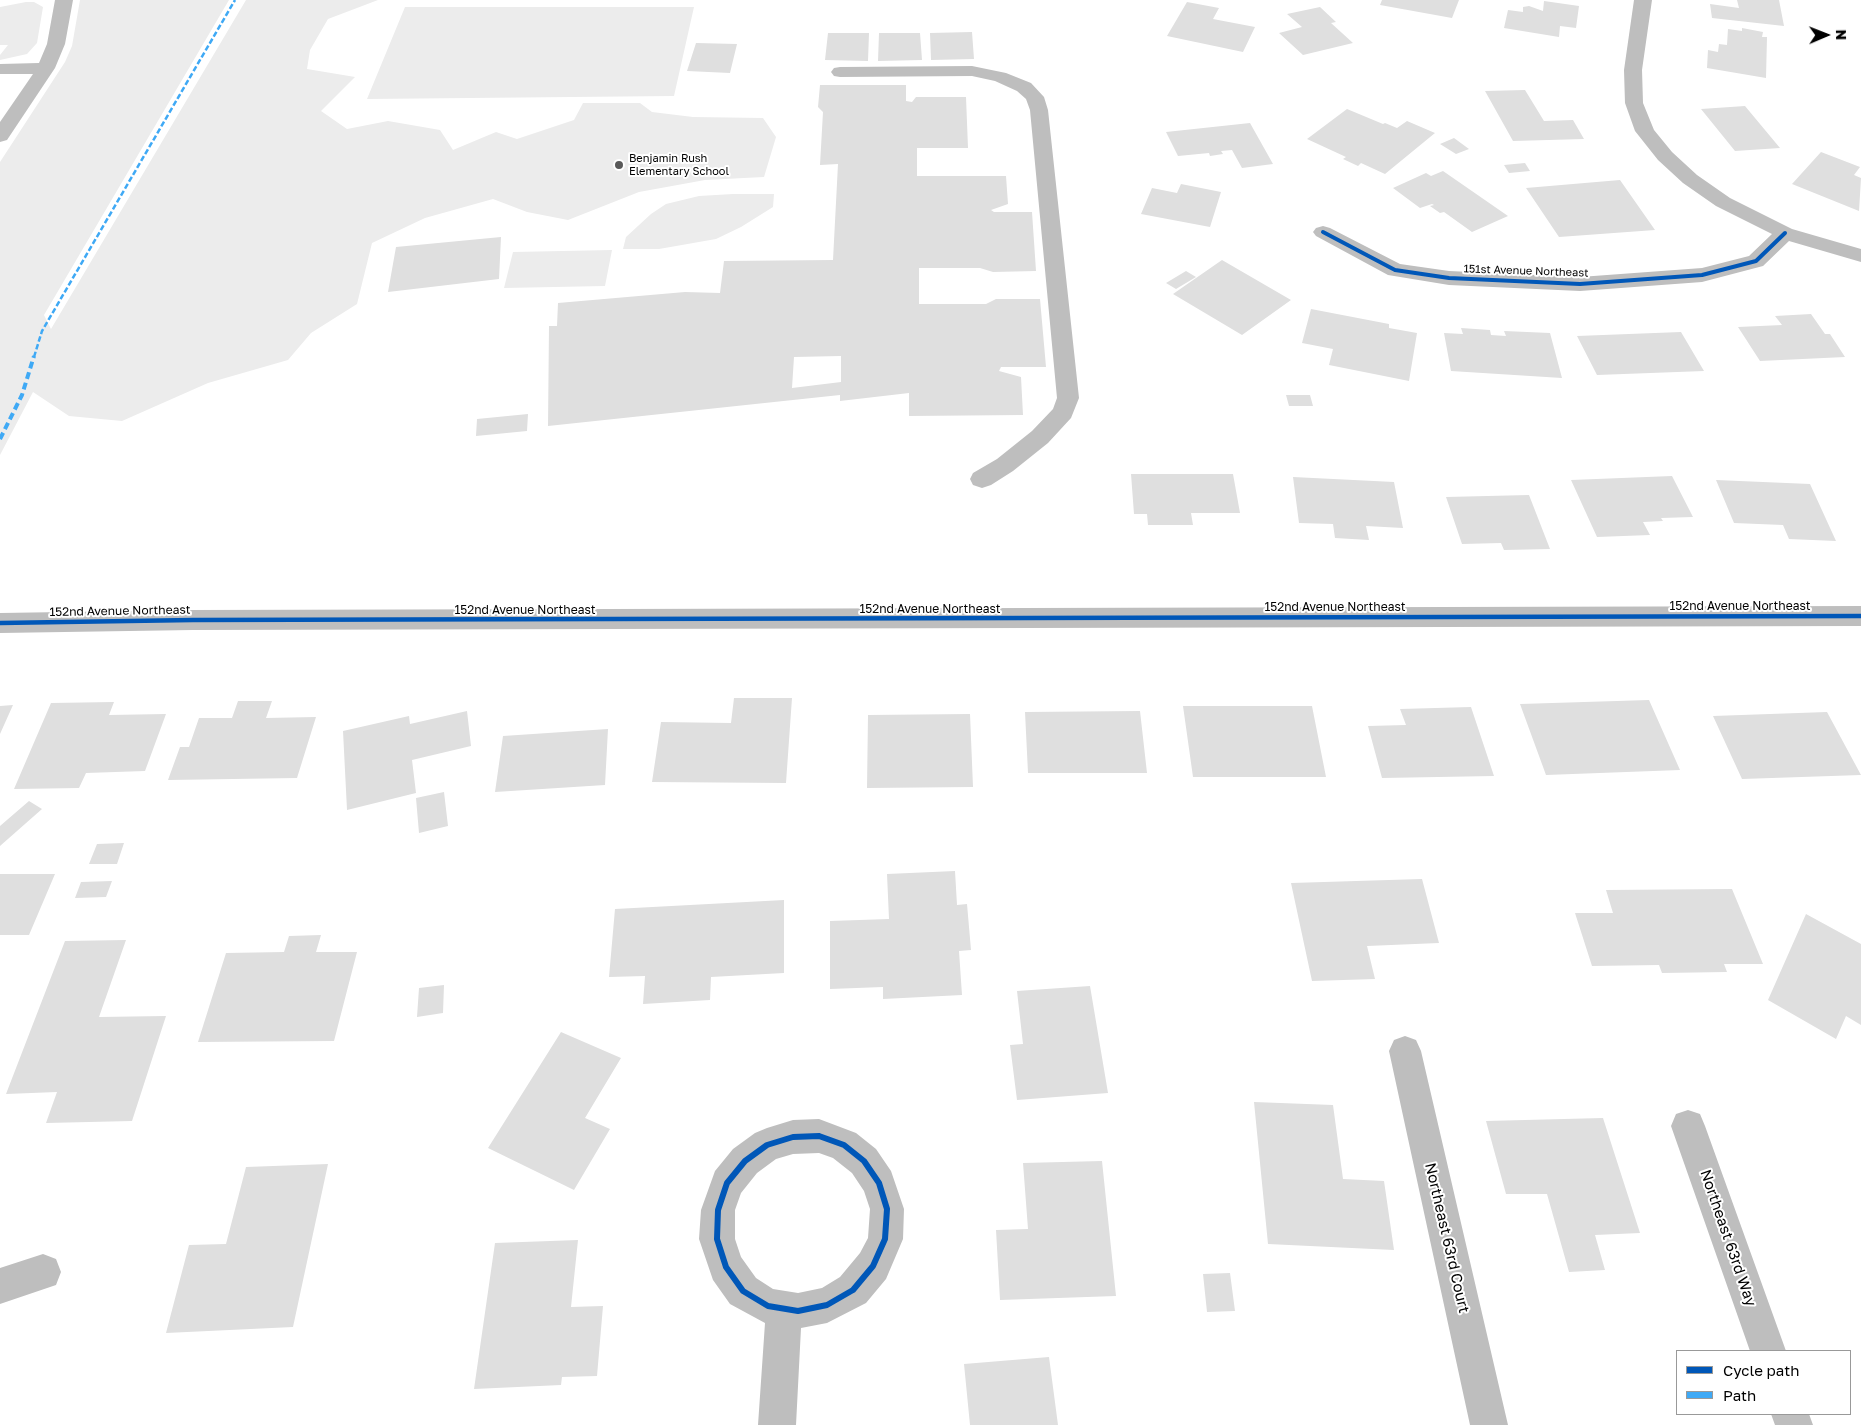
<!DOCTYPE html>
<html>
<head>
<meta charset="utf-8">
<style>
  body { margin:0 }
  #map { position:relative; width:1861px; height:1425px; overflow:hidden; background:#fff; font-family:"Golos Text",sans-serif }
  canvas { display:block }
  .legend { position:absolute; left:1676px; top:1350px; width:175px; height:65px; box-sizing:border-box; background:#fff; border:1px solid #999; margin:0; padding:6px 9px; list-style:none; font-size:15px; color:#000 }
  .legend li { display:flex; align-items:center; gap:10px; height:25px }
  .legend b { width:25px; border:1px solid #999 }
  .north { position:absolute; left:1801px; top:10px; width:50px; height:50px; -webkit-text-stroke:4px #fff; paint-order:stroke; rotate:89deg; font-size:14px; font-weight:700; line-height:20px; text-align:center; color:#000 }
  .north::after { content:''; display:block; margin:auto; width:18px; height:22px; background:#000; clip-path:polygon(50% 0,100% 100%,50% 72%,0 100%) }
</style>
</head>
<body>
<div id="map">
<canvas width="1861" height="1425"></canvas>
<ul class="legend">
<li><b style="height:6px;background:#0057b8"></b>Cycle path</li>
<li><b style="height:6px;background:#3fa9f5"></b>Path</li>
</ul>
<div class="north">N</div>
</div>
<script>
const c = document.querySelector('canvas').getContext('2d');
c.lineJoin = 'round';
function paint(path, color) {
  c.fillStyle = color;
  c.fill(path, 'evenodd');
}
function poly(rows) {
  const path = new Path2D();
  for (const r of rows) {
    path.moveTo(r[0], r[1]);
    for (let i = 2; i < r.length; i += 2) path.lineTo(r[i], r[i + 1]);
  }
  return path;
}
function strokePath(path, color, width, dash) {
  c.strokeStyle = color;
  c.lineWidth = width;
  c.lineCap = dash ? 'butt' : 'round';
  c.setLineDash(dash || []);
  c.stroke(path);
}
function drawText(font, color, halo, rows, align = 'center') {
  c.font = font + ' "Golos Text",sans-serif';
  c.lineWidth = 4;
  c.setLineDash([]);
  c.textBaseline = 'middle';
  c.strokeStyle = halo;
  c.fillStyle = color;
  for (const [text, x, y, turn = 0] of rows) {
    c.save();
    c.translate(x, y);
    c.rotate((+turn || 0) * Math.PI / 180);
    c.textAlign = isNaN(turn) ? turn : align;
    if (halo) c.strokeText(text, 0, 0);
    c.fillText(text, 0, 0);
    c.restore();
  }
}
const green = poly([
  [80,0,229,0,44,315,51,329,246,0,378,0,328,19,310,50,307,69,355,77,321,111,347,129,388,121,440,130,453,150,496,132,517,139,574,120,583,103,640,103,652,112,693,117,763,118,776,137,764,177,705,180,639,192,568,220,527,212,493,199,425,218,372,243,357,304,311,333,288,360,208,383,122,421,69,416,33,392,0,455,0,162,65,62,72,46],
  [26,2,34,2,43,7,37,43,27,54,0,60,0,55,8,45,0,45,0,7],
  [405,7,694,7,674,96,367,99],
  [733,194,774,194,773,207,741,227,716,239,659,249,623,249,626,237,651,214,666,204,699,196],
  [612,250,605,286,504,288,513,252]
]);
const building = poly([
  [1382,0,1459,0,1452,18,1380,5],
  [1737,0,1779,0,1784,26,1712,18,1710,4,1739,8],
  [1544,1,1579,6,1576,28,1560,26,1559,37,1504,28,1508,10,1523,12,1523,7,1529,6,1543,11],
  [1187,2,1219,8,1213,19,1255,27,1243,52,1167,36],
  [1320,7,1336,22,1331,23,1353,43,1303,55,1279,33,1302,27,1287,14],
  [1742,28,1763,32,1762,37,1767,37,1766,78,1707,68,1708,50,1718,52,1719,44,1727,45,1728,29,1742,31],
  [972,32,974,59,931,60,930,33],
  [828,33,869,33,868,61,825,60],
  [879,33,920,33,922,60,878,61],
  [696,43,737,44,730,73,687,71],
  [820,85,906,85,906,101,912,102,916,97,966,97,968,148,917,148,917,176,1006,176,1008,204,991,210,994,212,1032,212,1036,271,993,272,980,268,919,268,919,304,986,304,996,299,1040,299,1046,367,1001,367,999,371,1021,377,1023,415,909,416,909,393,840,401,840,395,548,426,549,326,557,326,558,303,685,292,720,293,724,261,833,260,838,164,820,165,823,112,818,107],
  [841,356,841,382,792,388,794,357],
  [1525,90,1544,121,1573,120,1584,139,1513,141,1485,91],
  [1745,106,1780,148,1735,151,1701,109],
  [1347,109,1383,124,1385,123,1397,128,1407,121,1435,133,1385,174,1361,163,1358,166,1343,159,1346,157,1307,139],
  [1250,123,1273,164,1242,168,1232,150,1221,151,1223,154,1210,156,1209,153,1178,156,1166,132],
  [1454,138,1469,149,1456,154,1440,144],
  [1821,152,1860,167,1854,175,1861,178,1859,211,1792,184],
  [1525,163,1530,171,1509,173,1504,165],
  [1443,171,1508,216,1472,232,1444,212,1440,213,1430,206,1434,205,1432,204,1420,208,1393,188,1426,173,1431,176],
  [1620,180,1655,230,1559,237,1526,188],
  [1181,184,1221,192,1210,227,1141,214,1152,188,1177,193],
  [501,237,499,279,388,292,396,247],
  [1222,260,1291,300,1242,335,1173,294],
  [1186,271,1196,277,1176,289,1166,283],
  [1311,309,1389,324,1389,328,1417,333,1409,381,1329,365,1333,349,1302,343],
  [1811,314,1825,334,1830,334,1845,357,1760,361,1738,327,1782,325,1775,316],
  [1461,328,1490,330,1491,335,1506,336,1504,331,1550,333,1562,378,1451,371,1444,333,1463,334],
  [1681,332,1704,371,1597,375,1577,336],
  [1286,395,1310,395,1313,406,1289,406],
  [528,414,527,431,476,436,477,419],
  [1131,474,1233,474,1240,513,1191,513,1193,525,1148,525,1147,514,1134,514],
  [1672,476,1693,517,1661,518,1663,521,1643,522,1650,535,1597,537,1571,480],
  [1293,477,1394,482,1403,528,1366,526,1369,540,1335,538,1333,524,1299,523],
  [1716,480,1810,484,1836,541,1789,539,1783,525,1734,523],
  [1529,495,1550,549,1504,550,1501,543,1462,544,1446,497],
  [734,698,792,698,786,783,652,782,661,722,731,723],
  [1649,700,1680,770,1546,775,1520,704],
  [238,701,272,701,266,718,316,717,297,778,168,780,180,747,189,747,199,718,232,718],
  [114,702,109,715,166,714,145,771,86,773,79,788,14,789,51,703],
  [13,705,0,734,0,706],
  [1183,706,1312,706,1326,777,1193,777],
  [1471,707,1494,776,1382,778,1368,726,1406,725,1400,709],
  [467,711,471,746,412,760,416,793,347,810,343,731,409,716,410,724],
  [1140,711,1147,773,1028,773,1025,712],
  [1827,712,1861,775,1742,779,1713,716],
  [970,714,973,787,867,788,868,715],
  [608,729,605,785,495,792,503,736],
  [444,792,448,826,419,833,416,798],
  [29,801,42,809,0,846,0,826],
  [124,843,117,864,89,864,97,844],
  [955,871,957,905,967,904,971,950,959,951,962,995,883,999,883,987,830,989,830,921,889,919,887,874],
  [0,874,55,874,29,935,0,935],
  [1422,879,1439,943,1367,946,1375,979,1312,981,1291,883],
  [112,881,106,897,75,898,81,882],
  [1732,889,1763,964,1724,964,1727,972,1662,973,1659,965,1592,966,1575,913,1613,913,1606,890],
  [784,900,784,973,711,977,710,1000,643,1004,645,976,609,977,615,909],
  [1806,914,1861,944,1861,1025,1846,1016,1836,1039,1768,1000],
  [321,935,316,952,357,952,334,1041,198,1042,226,953,284,952,289,936],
  [126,940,99,1017,166,1016,132,1121,46,1123,57,1092,6,1094,65,941],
  [444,985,443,1013,417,1017,419,988],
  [1090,986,1108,1093,1017,1100,1010,1045,1023,1044,1017,991],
  [561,1032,621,1058,585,1118,610,1129,574,1190,488,1148],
  [1254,1102,1333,1105,1343,1179,1384,1181,1394,1250,1268,1244],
  [1603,1118,1640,1233,1595,1235,1605,1270,1569,1272,1547,1194,1506,1194,1486,1121],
  [1102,1161,1116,1296,1000,1300,996,1230,1028,1229,1023,1163],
  [328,1164,293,1327,166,1333,189,1245,226,1244,246,1167],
  [578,1240,571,1307,603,1306,597,1376,562,1377,561,1385,474,1389,495,1243],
  [1230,1273,1235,1311,1207,1312,1203,1274],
  [1049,1357,1058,1425,970,1425,964,1364]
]);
const minor = poly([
  [55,0,73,0,65,44,55,68,7,140,0,142,0,122,33,74,0,74,0,64,39,63,47,44,55,0],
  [1634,0,1652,0,1642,70,1643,103,1654,130,1672,152,1697,175,1730,198,1792,229,1861,249,1861,262,1789,241,1763,266,1702,282,1580,291,1449,285,1388,275,1316,236,1313,232,1316,228,1323,226,1330,228,1400,264,1449,271,1580,277,1702,268,1749,256,1772,234,1716,206,1683,183,1658,160,1635,131,1625,103,1624,70,1634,0],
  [972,66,1006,73,1031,83,1044,97,1048,110,1079,398,1071,418,1048,443,1013,471,991,485,982,488,973,485,970,479,973,473,997,459,1032,431,1053,409,1057,398,1030,110,1026,99,1017,91,995,81,972,76,840,77,834,76,831,72,834,68,840,67,972,66],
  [1861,606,1861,626,193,630,0,633,0,613,193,610,1861,606],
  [1405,1036,1416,1040,1421,1051,1508,1425,1470,1425,1389,1051,1394,1040,1405,1036],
  [1688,1110,1700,1114,1705,1126,1786,1351,1750,1351,1671,1126,1676,1114,1688,1110],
  [819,1119,856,1133,876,1149,891,1171,904,1209,903,1239,886,1279,866,1303,827,1323,801,1328,796,1425,758,1425,765,1323,730,1304,713,1280,699,1239,701,1210,715,1171,733,1149,755,1133,767,1128,793,1120,819,1119],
  [819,1153,833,1158,852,1173,864,1191,870,1209,868,1238,860,1253,840,1277,822,1288,798,1293,773,1289,756,1278,741,1257,735,1239,735,1210,741,1193,757,1173,776,1159,793,1154,819,1153],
  [43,1254,56,1259,61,1272,56,1285,0,1304,0,1268,43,1254],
  [1771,1414,1809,1414,1813,1425,1775,1425,1771,1414]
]);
const quietFar1 = poly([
  [34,357,42,331,235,0]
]);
const quiet = poly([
  [0,439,22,395,34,356]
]);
const cyclewayFar2 = poly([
  [1323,232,1395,270,1449,278,1580,284,1702,275,1756,261,1785,233]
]);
const cyclewayFar1 = poly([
  [0,623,193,620,1861,616]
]);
const cycleway = poly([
  [819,1136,844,1145,864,1161,879,1183,887,1209,885,1239,873,1266,853,1290,827,1305,798,1311,768,1306,743,1291,726,1267,717,1239,718,1210,727,1183,745,1161,767,1145,793,1137,819,1136]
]);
const markers = [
  [619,165,5,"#595959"]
];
const farPoinames = [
  ["Benjamin Rush",629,159],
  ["Elementary School",629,172]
];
const farStreetnames = [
  ["151st Avenue Northeast",1526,271,2]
];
const streetNames = [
  ["152nd Avenue Northeast",1740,606],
  ["152nd Avenue Northeast",1335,607],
  ["152nd Avenue Northeast",930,609],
  ["152nd Avenue Northeast",525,610],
  ["152nd Avenue Northeast",120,611,-1]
];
const nearStreetnames = [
  ["Northeast 63rd Court",1447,1238,77],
  ["Northeast 63rd Way",1728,1238,71]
];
paint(green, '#ececec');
paint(building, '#dfdfdf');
paint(minor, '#bebebe');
strokePath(quietFar1, '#3fa9f5', 2.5, [5.5, 2.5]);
strokePath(quiet, '#3fa9f5', 4, [7, 4]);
strokePath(cyclewayFar2, '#0057b8', 4);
strokePath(cyclewayFar1, '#0057b8', 4.5);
strokePath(cycleway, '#0057b8', 6);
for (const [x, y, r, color] of markers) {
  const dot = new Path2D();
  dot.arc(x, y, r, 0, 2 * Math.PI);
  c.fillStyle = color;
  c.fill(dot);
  strokePath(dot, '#fff', 2);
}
drawText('11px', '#000', '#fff', farPoinames, 'left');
drawText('11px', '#000', '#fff', farStreetnames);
drawText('12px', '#000', '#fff', streetNames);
drawText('15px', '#000', '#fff', nearStreetnames);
</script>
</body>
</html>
